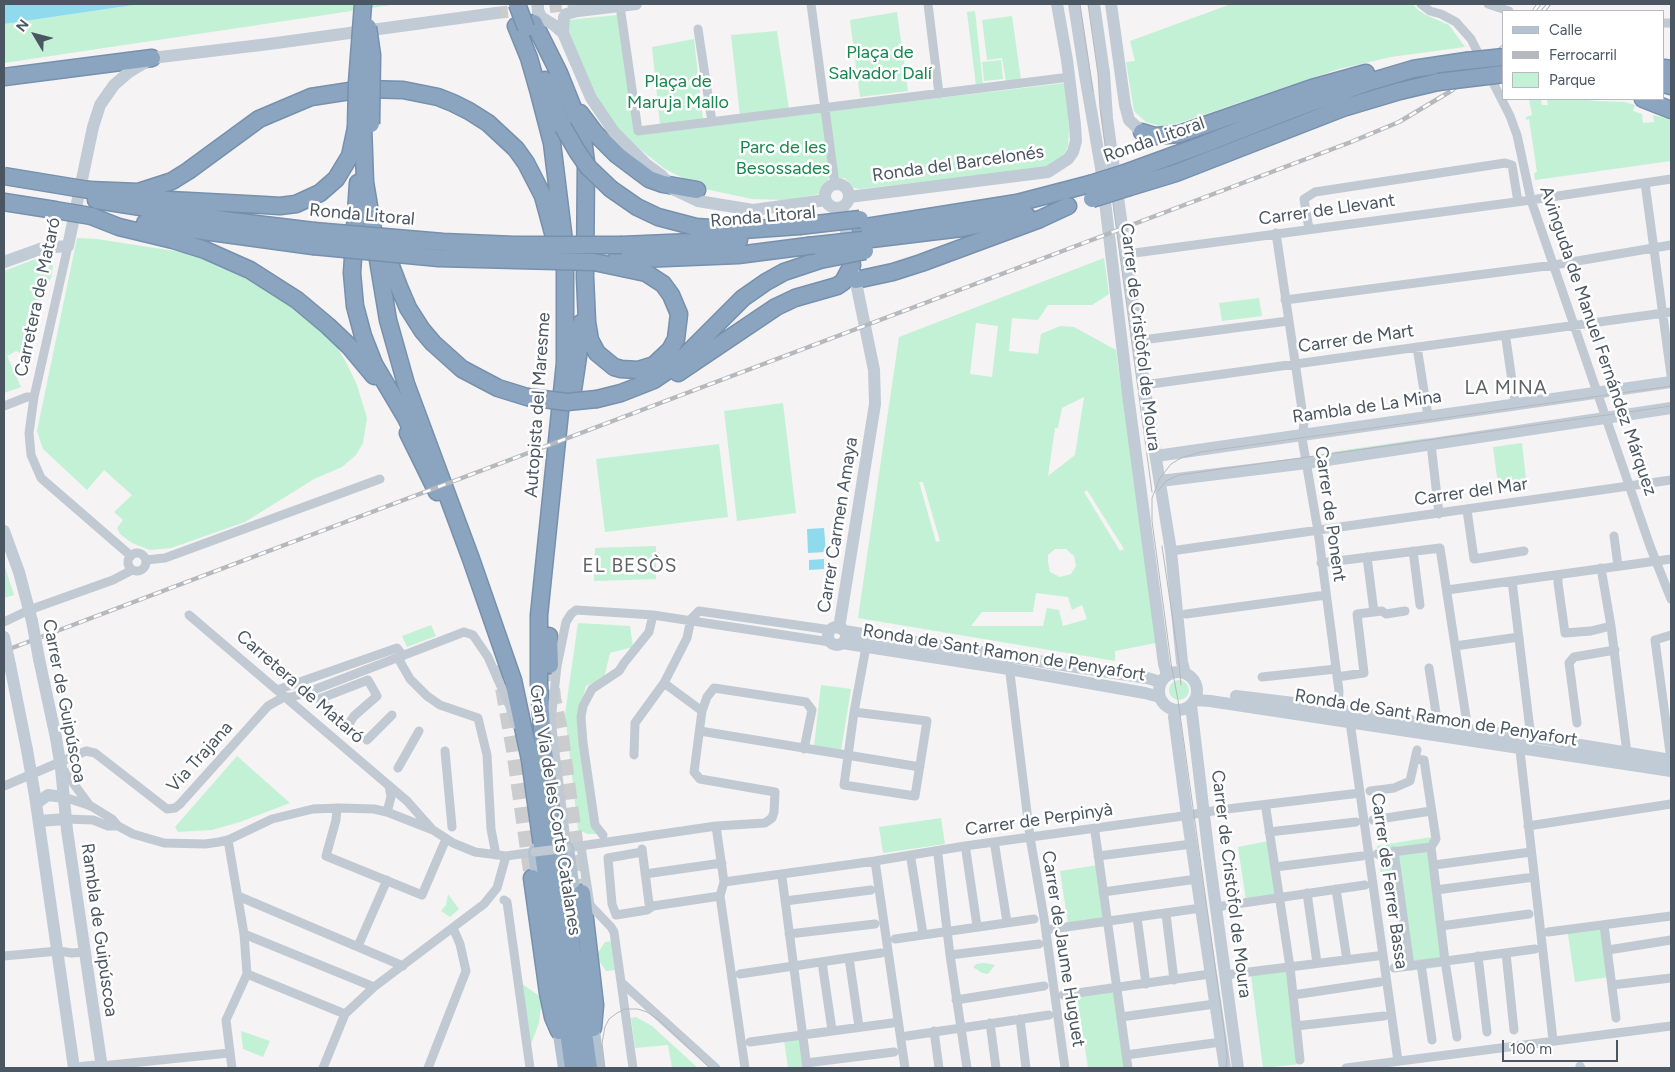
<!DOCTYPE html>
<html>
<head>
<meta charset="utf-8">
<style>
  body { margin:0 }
  #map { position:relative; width:1675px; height:1072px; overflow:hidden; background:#f5f3f3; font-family:Figtree,sans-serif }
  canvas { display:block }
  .frame { position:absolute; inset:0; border:5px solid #4a5661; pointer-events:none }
  .legend { position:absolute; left:1502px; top:10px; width:162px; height:90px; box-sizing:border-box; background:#fff; border:1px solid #b7bbc0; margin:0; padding:6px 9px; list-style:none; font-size:15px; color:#4a5661 }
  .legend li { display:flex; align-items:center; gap:10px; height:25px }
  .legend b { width:25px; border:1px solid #b7bbc0 }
  .north { position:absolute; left:10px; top:10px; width:50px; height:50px; -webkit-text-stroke:4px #fff; paint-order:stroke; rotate:307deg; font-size:14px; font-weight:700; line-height:20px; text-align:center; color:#4a5661 }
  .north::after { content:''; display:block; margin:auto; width:18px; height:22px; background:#4a5661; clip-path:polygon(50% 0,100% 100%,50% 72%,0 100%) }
  .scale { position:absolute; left:1502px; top:1040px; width:116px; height:22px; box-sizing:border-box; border:2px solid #4a5661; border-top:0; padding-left:6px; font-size:15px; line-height:18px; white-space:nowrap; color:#4a5661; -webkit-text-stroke:4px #fff; paint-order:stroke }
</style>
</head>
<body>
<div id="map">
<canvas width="1675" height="1072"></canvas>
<div class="frame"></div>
<ul class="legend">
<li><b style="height:6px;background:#b3c2d1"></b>Calle</li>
<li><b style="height:6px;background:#b5b8bd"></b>Ferrocarril</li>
<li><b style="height:14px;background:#c3f1d5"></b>Parque</li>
</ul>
<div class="north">N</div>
<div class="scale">100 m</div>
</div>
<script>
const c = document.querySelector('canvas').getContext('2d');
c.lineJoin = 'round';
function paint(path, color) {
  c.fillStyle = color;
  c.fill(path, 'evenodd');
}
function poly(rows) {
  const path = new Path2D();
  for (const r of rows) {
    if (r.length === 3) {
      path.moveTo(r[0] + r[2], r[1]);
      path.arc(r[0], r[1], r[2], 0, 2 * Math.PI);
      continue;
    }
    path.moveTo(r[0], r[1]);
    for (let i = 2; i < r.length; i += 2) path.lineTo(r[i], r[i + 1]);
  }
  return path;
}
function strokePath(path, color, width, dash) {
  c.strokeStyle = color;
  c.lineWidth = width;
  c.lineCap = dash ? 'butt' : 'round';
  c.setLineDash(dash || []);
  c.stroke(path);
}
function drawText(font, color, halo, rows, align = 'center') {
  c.font = font + ' Figtree,sans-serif';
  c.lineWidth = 5;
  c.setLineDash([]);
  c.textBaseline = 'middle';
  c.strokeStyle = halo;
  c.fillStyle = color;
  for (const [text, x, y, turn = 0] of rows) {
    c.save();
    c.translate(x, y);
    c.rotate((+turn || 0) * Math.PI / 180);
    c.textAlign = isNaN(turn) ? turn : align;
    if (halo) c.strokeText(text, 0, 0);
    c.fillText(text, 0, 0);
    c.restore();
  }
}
const green = poly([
  [141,4,398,4,4,63,4,24],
  [1231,4,1413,4,1418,10,1426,15,1449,25,1465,47,1391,57,1339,69,1179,123,1160,126,1146,122,1134,111,1126,62,1135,61,1130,41],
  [975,11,983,85,976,86,967,12],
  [897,12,908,91,860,97,850,20],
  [617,15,638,134,1065,83,1069,128,1068,147,1062,157,1052,164,1042,168,860,189,854,188,845,178,829,178,820,194,785,200,752,199,705,189,665,169,641,150,617,128,599,102,567,31,568,20],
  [1012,16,1021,80,1006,82,1002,58,987,60,982,20],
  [777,31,789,109,740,116,731,35],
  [694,39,703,120,660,125,652,47],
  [1001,60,1003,79,984,81,982,62],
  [1529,99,1541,99,1542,105,1548,105,1547,99,1582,99,1596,101,1625,102,1635,105,1633,111,1642,114,1643,123,1654,122,1653,115,1668,119,1671,120,1671,161,1535,180,1534,173,1537,172,1529,119,1526,120,1526,117,1532,115],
  [77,238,97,239,194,254,265,284,317,325,335,344,347,364,357,385,367,418,363,443,356,455,342,467,314,479,245,522,171,548,150,550,132,543,120,534,117,528,123,520,114,512,132,495,104,470,87,490,43,449,37,431],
  [41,257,53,265,51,278,42,293,30,356,16,351,7,356,21,387,4,393,4,271],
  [1104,258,1109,294,1092,305,1048,305,1038,320,1012,318,1009,351,1038,354,1041,334,1060,326,1074,327,1116,350,1156,643,1115,651,1115,661,858,618,899,337],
  [976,323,998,326,992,377,970,374],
  [1084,397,1075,455,1048,476,1055,428,1058,428,1062,408],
  [919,482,923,482,940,541,936,542],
  [1087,490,1124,549,1120,551,1084,492],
  [1055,549,1066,549,1074,556,1076,566,1071,574,1060,577,1050,572,1048,562,1048,555],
  [1036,593,1068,597,1072,610,1082,605,1087,619,1063,626,1059,610,1047,608,1043,626,971,626,982,612,1033,612],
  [1259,298,1262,316,1222,321,1219,303],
  [783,403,796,513,737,521,724,411],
  [1427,438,1428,442,1324,457,1324,453],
  [1522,443,1527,488,1499,492,1493,447],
  [719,444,728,517,605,532,596,459],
  [656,546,656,579,594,581,595,548],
  [4,564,14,595,4,598],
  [578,623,630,626,633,647,610,653,604,678,586,686,578,718,598,834,588,834,578,830,565,714],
  [431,625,436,636,407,647,402,636],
  [1179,690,10],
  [821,685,851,689,841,751,814,746],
  [237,756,290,803,240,822,212,830,178,832,175,827],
  [941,818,945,844,883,853,879,827],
  [1431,837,1449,966,1409,971,1396,874,1381,875,1377,846],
  [1268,841,1276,894,1246,900,1238,847],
  [1098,865,1105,919,1068,924,1060,871],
  [448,894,459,909,450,917,441,911,446,905],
  [1601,924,1609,977,1575,982,1567,928],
  [613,941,617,970,606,971,596,956,605,942],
  [984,963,995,965,988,974,982,973,973,967,976,964],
  [1288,970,1300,1064,1263,1068,1251,975],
  [521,983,542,998,539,1023,530,1047],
  [1115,990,1126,1068,1088,1068,1077,996],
  [636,1017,652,1026,698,1068,672,1068,668,1045,635,1048,631,1018],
  [241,1031,270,1041,263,1057,243,1049],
  [801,1038,806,1068,788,1068,784,1040]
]);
const water = poly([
  [4,4,141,4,4,24],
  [824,528,826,552,808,553,807,529],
  [824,559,824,569,809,570,809,560]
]);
const secondaryTunnel = poly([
  [496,13,577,4]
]);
const highwayTunnel = poly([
  [499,665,514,750,532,878],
  [550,665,553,698,560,730,582,893]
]);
const street = poly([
  [811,4,835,184],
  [928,4,939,94],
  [1421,4,1430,11,1441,14,1456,22,1471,39,1510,116,1517,135,1531,200,1650,546,1671,599],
  [1488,4,1509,11],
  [620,6,638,131,1070,77],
  [1664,23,1671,23],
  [698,29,712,122],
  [1645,183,1671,375],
  [1309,229,1304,199,1315,192,1505,163,1512,165,1518,202],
  [1276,233,1304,423,1302,438,1318,531,1339,691,1338,711,1350,722,1398,1061],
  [68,246,34,397,29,433,31,455,41,478,131,556],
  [1127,254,1531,200,1671,179],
  [1285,300,1554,265,1671,245],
  [1506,339,1515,402],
  [1142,340,1288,321],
  [1417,347,1428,416],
  [1144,385,1671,312],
  [4,406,27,397,34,397],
  [1431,444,1439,514],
  [1467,510,1474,559,1524,551],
  [1614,536,1618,566],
  [1171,551,1671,480],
  [1413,551,1420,605],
  [137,562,9],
  [1367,557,1374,612],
  [146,560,165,558,380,479],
  [1321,563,1440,548,1468,730],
  [1601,568,1611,626,1627,753],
  [1558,576,1558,583,1565,633,1591,631,1611,626],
  [1512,581,1531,738],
  [1447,590,1671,559],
  [1186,614,1326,595],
  [189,615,407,801,431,828],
  [691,619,699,611,831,630],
  [4,622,29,610,113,580,132,570],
  [1455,646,1519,637],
  [398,658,410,679,427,696,440,705,478,718,487,755,491,829,496,855],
  [1009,665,1030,837,1044,918,1065,1068],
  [1429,668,1438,726],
  [1262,677,1336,669],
  [1337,677,1364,673,1357,614,1382,611,1386,614,1405,611],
  [368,680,377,696,354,716,347,727,319,699,368,680],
  [664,683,702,711],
  [277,690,397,648,403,656],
  [854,712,927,721,915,796,844,785,854,712,866,647,863,642],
  [1577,723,1569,663,1574,657,1615,650],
  [700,731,920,767],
  [367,740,392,715],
  [1519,742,1553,1040],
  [804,749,812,710,806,702,714,688,707,697,702,711,694,772,700,779,775,792,774,812,772,818,765,823,716,826,567,848,551,720,557,666,566,622,571,614,576,610,653,615,830,642],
  [445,751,452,827],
  [634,755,635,723,664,683,687,638,691,619],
  [1415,759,1424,760,1436,839,1431,847],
  [1671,760,1655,640,1671,635],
  [62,768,90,806],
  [398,768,419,731],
  [4,786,86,751,95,753,167,809,175,808,180,804,268,706,284,697,292,697,316,689,464,632,473,635,488,657,510,707,515,724],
  [1370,791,1394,788,1410,781,1417,750],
  [64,797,91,806,112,819,118,826,133,834,164,843,205,844,219,842,228,840,272,819,313,809,340,808,374,809,387,812,433,830,453,843,475,852,506,856,535,852,534,848],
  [337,808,336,820,326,856,422,895,446,839],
  [1266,809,1290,967,1300,1060],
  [387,812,391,797,389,786],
  [66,819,93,820,108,826,118,826],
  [1373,820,1431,811],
  [716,826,724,882,720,896,745,1068],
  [1528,826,1671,804],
  [1095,832,1128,1068],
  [1269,832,1356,822],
  [603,835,595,825,583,743,581,717,583,706,592,689,619,671,624,663,649,632,653,615],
  [228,840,244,934,247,974,226,1020,232,1068],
  [581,847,590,905,611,927,614,932,633,1068],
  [995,847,1007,922],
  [1431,847,1445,961,1457,1037],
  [642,849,649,903,653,906,720,896],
  [966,851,977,926],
  [1394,851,1410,966],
  [642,852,608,858,612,904,616,915,647,910,653,906],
  [1377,854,1431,847],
  [938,855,950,955,967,1068],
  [1098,856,1192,844],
  [911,859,923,934],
  [875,861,905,1068],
  [1434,865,1531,852],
  [1275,867,1362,856],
  [645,874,722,863],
  [782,877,807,1068],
  [724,882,875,861,965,846,1176,817,1219,810,1360,793],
  [1336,889,1347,960],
  [1436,890,1534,877],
  [1103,892,1197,879],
  [1307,893,1317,963],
  [238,896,403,966],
  [504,900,507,902,530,1068],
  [785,901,871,890],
  [1216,907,1365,885],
  [1166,914,1174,980],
  [1137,917,1146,984],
  [1604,925,1616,1018],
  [1441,926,1529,914],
  [1052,929,1201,908],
  [1548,932,1671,916],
  [244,934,374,987],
  [789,934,875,924],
  [895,939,1034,919],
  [358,946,387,880],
  [1608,950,1671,940],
  [1506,953,1514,1030],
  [950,955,1039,944],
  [4,956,58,951,72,953,85,952],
  [1478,956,1487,1032],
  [849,958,859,1027],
  [822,962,832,1030],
  [1421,964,1432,1040],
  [1394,968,1535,949],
  [247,974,345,1014],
  [740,974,881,953],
  [1225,975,1377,956],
  [621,982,716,1068],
  [1612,985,1671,978],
  [1063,995,1210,974],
  [1293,995,1380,982],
  [956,1000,1044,986],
  [1121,1017,1215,1004],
  [1020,1019,1026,1068],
  [990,1023,996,1068],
  [1296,1026,1384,1016],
  [934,1031,939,1068],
  [907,1036,1049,1015],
  [750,1042,892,1023],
  [1126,1055,1221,1042],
  [806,1063,894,1052],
  [101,1066,229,1053],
  [1580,1066,1581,1068],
  [323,1068,345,1014,374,987,484,904,497,888,506,856],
  [428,1068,466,971,460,944,453,928],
  [1346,1068,1671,1026]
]);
const secondary = poly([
  [538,4,538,10,541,17,554,25,563,33],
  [1074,4,1085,75,1101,168,1128,395,1164,664,1167,675],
  [1094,4,1104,73,1107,118,1144,385,1171,551,1182,662,1185,673],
  [1111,4,1125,105,1129,120,1142,132],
  [566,14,578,11,636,4],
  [564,17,563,33,591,98,614,132,646,164,661,175,673,189,698,201,753,210,826,200],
  [837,196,12],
  [849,197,1032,174,1048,172,1068,159,1073,152,1076,141,1075,125,1067,60,1057,4],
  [842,207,849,251],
  [4,262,43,248,68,246,93,127,100,105,114,85,129,72,152,58,269,44,496,13],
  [1156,456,1671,382],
  [1160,481,1307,463,1671,408],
  [4,531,19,572,32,621],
  [837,636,9],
  [839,628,875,404,874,370,854,273],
  [844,631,1147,678,1161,682],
  [842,643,1009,669,1145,693,1160,697],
  [39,659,56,738],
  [10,665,27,750],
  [1178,691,19],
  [1236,696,1310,705,1438,726,1544,739,1671,760],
  [1195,700,1210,701,1671,771],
  [1191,705,1209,857,1238,1068],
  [1175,710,1174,717,1187,815,1225,1068],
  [61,768,67,830,102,1068],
  [35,796,74,1068],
  [37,803,48,795,64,797],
  [39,821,66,819],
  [81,1068,101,1066]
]);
const primary = poly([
  [567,848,579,931],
  [535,852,540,891],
  [591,1017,598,1068],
  [558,1022,565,1068]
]);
const highway = poly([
  [534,23,559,73,575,113,583,139,586,162,585,277,587,322,590,340,597,353,614,367,621,369,638,370,654,365,670,350,676,339,679,314,671,295,663,284,646,273,594,262],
  [516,26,529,58,539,93,552,143,565,249,565,363,539,615,539,684,543,744,589,1068],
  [1664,68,1671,69],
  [4,77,152,58],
  [545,80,563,127],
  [1664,84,1671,86],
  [1643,99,1671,110],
  [580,113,595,133,617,155,649,179,663,184,697,190],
  [363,125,365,182,388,320,406,384,471,559,513,680,530,760,573,1068],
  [1142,132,1155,136,1179,134,1312,88,1366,73],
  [1125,173,1202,145,1291,110,1369,82,1413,69,1466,61],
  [358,183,352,273,355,306,363,336,374,364,406,418,417,441],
  [1130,187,1176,173,1343,108,1400,91,1438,82],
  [611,189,637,207,658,217,696,227,743,230,799,226],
  [89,190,138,192,172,181,188,171,259,119,311,97,363,89,403,90,438,97,453,103,469,111,488,123,516,149,526,163,543,196,556,244],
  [132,198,264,205,280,206,296,204,320,193,336,179,350,156,356,128],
  [96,200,231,221,314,231],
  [4,202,55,210],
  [91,216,119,227,173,240,205,250,250,270,297,300,328,326,349,346,374,376],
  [145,223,313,246],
  [860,228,1017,203,1090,184],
  [385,240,391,266,399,287,408,308,422,330,433,343,462,369,498,388,527,397],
  [863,240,962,228,1026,215],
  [622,245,739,240],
  [616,260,738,255,808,246],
  [848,274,856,280,893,272,921,263,1040,219,1068,206],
  [678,373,776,307,795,298,837,286,843,282,852,265],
  [573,390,580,343,581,323],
  [597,399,621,393,654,380,676,365,743,298,766,282,784,272,820,260],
  [408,433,437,492],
  [549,636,550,665],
  [532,878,548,993,553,1017,559,1031],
  [582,893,595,1005,593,1028]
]);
const tram = poly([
  [1080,4,1093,91],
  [1088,4,1098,74,1100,108,1152,492],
  [1158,491,1166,481,1179,475,1671,406],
  [1162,546,1179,662,1181,685],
  [605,1068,602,1043,605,1027,609,1019,617,1013,625,1009,638,1009,647,1012,659,1020,710,1068],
  [1226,1068,1227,1057,1225,1037,1178,700,1171,663,1152,521,1152,498,1160,478,1171,464,1181,458,1201,452,1671,386]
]);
const rail = poly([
  [1534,11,1539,4],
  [1543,11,1549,4],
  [4,651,1351,142,1399,122,1451,91,1504,46]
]);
const streetBridge = poly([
  [535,852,567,848]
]);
const secondaryBridge = poly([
  [32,621,39,659],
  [4,637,10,665],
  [56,738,61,768],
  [27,750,35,796]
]);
const highwayBridge = poly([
  [517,4,526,28],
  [368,27,372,55,371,124],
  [1466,61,1504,57],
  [1438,82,1504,74],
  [563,127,577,151,588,167,611,189],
  [356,128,357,83,363,4],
  [4,176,89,190],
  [1090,184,1125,173],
  [1092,199,1130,187],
  [55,210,91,216],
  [799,226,860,219],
  [314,231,443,242,514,245,622,245],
  [313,246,439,258,594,262],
  [808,246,863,240],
  [820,260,865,251],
  [527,397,567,402,597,399]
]);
const parkNames = [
  ["Plaça de",880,53],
  ["Salvador Dalí",880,74],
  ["Plaça de",678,82],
  ["Maruja Mallo",678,103],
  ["Parc de les",783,148],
  ["Besossades",783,169]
];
const streetNames = [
  ["Ronda Litoral",1154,140,-19],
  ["Ronda del Barcelonés",958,164,-8],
  ["Carrer de Llevant",1327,210,-8],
  ["Ronda Litoral",362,215,5],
  ["Ronda Litoral",763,217,-5],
  ["Carretera de Mataró",38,297,-78],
  ["Carrer de Cristòfol de Moura",1140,337,83],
  ["Carrer de Mart",1356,339,-8],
  ["Avinguda de Manuel Fernández Márquez",1598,341,71],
  ["Autopista del Maresme",538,405,-86],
  ["Rambla de La Mina",1367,407,-8],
  ["Carrer del Mar",1471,492,-8],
  ["Carrer de Ponent",1330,514,82],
  ["Carrer Carmen Amaya",838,525,-81],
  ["Ronda de Sant Ramon de Penyafort",1004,653,9],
  ["Carretera de Mataró",300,687,41],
  ["Carrer de Guipúscoa",64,701,79],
  ["Ronda de Sant Ramon de Penyafort",1436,718,9],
  ["Via Trajana",200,757,-48],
  ["Gran Via de les Corts Catalanes",555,810,81],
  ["Carrer de Perpinyà",1039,820,-8],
  ["Carrer de Ferrer Bassa",1389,881,82],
  ["Carrer de Cristòfol de Moura",1231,884,83],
  ["Rambla de Guipúscoa",99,930,82],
  ["Carrer de Jaume Huguet",1063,949,81]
];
const neighbourhoodNames = [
  ["LA MINA",1506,388],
  ["EL BESÒS",630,566]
];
paint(green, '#c3f1d5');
paint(water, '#90daee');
strokePath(secondaryTunnel, '#caccce', 12, [12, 6]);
strokePath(highwayTunnel, '#caccce', 16, [16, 8]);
strokePath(highway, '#7690ad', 19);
strokePath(street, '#c1cad2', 9);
strokePath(secondary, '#c1cbd6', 12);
strokePath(primary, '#b3c2d1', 14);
strokePath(highway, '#8ba5c1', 16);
strokePath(tram, '#b5b8bd', 1);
strokePath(rail, '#b5b8bd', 4.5);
strokePath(rail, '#fff', 2.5, [8]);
strokePath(highwayBridge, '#7690ad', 19, []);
strokePath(streetBridge, '#c1cad2', 9);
strokePath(secondaryBridge, '#c1cbd6', 12);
strokePath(highwayBridge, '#8ba5c1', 16);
drawText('18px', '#17864f', '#fff', parkNames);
drawText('18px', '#4a5661', '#fff', streetNames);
c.letterSpacing = '1px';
drawText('19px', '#5f6368', '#fff', neighbourhoodNames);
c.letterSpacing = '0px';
</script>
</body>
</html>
